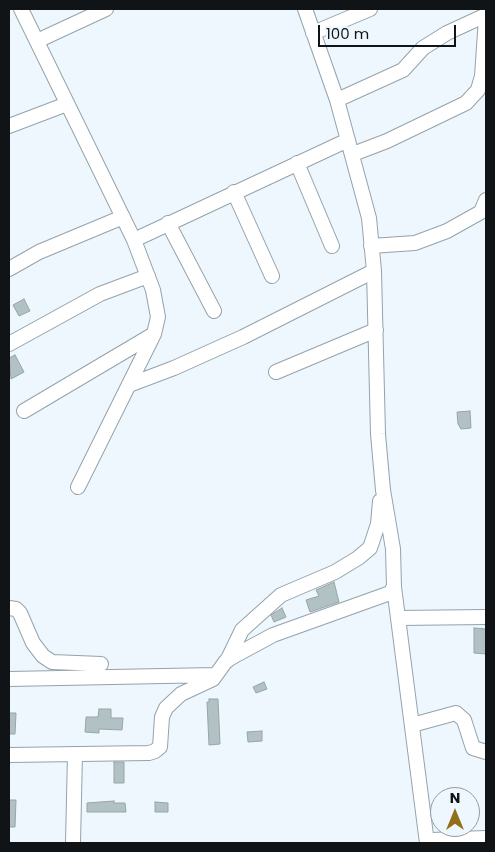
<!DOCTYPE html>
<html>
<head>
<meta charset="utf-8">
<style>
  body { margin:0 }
  #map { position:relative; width:495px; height:852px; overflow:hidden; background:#edf7fd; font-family:Poppins,sans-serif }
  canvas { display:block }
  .frame { position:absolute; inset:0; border:10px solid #101417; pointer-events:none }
  .north { position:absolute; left:430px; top:787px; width:50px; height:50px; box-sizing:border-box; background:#edf7fd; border:1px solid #959ca1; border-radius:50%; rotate:0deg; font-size:14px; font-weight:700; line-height:20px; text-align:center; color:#101417 }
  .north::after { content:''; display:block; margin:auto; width:18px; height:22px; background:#936f17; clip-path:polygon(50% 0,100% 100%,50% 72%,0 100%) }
  .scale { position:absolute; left:318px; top:25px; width:138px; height:22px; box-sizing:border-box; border:2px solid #101417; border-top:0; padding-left:6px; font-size:15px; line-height:18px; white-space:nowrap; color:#101417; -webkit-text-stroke:4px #edf7fd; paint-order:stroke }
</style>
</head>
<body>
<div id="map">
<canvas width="495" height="852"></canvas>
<div class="frame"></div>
<div class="north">N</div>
<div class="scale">100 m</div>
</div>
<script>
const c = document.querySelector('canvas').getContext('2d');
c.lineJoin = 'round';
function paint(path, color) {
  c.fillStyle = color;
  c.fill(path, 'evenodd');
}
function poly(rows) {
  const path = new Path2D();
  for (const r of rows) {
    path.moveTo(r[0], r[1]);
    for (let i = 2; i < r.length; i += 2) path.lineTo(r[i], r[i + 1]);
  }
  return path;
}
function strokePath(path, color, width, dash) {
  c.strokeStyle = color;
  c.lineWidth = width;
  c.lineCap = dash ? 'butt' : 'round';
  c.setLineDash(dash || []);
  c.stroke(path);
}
const building = poly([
  [24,299,30,311,19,316,13,305,24,299],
  [15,355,24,372,11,379,9,358,15,355],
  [470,411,471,428,461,429,458,424,457,412,470,411],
  [334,582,339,602,310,612,306,600,319,596,316,590,334,582],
  [282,608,286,617,274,622,271,615,282,608],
  [474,628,486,629,486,654,474,653,474,628],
  [264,682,267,689,256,693,253,687,264,682],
  [209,699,218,699,220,744,209,745,207,702,209,702,209,699],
  [99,709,111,709,111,718,123,718,122,730,99,729,99,733,85,732,86,717,98,717,99,709],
  [9,713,16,713,15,734,9,734,9,713],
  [262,731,262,741,248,742,247,732,262,731],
  [114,762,124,762,124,783,114,783,114,762],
  [9,800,16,800,15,827,9,827,9,800],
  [114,801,114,803,125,803,126,812,87,812,87,803,114,801],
  [155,802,168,803,168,812,155,812,155,802]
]);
const minor = poly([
  [21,9,134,240,153,290,158,317,154,334,78,487],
  [305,9,337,100,403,70,423,48,447,33,486,15],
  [313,33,370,9],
  [37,41,106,9],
  [9,126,67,104],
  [353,154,387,141,466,103,478,90,482,76,486,18],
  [297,163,332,246],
  [234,192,272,276],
  [168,223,214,311],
  [134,240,348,140],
  [371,246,415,243,447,231,481,212,486,200],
  [9,269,39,252,123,217],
  [9,344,100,294,148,276],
  [276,372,376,330],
  [129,385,174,368,243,337,374,271],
  [24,411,154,334],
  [394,587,427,843],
  [9,608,16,609,20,613,33,643,43,656,52,662,101,664],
  [398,618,486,617],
  [227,661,242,630,281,595,335,572,358,558,370,548,378,524,380,501],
  [9,679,215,675],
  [412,725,456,713,464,720,473,748,486,752],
  [9,755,149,753,155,751,160,747,162,717,166,708,181,694,213,679,226,661,236,655,273,635,390,593,394,587,393,549,383,490,378,434,374,271,369,218,337,100],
  [73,843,75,754]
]);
const highway = poly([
  [431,843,486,841]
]);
paint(building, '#b2c1c3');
strokePath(building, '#96a5a7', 1);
strokePath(minor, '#96a2a9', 16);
strokePath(highway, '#96a2a9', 22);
strokePath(minor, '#fff', 14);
strokePath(highway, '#fff', 20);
</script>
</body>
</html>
